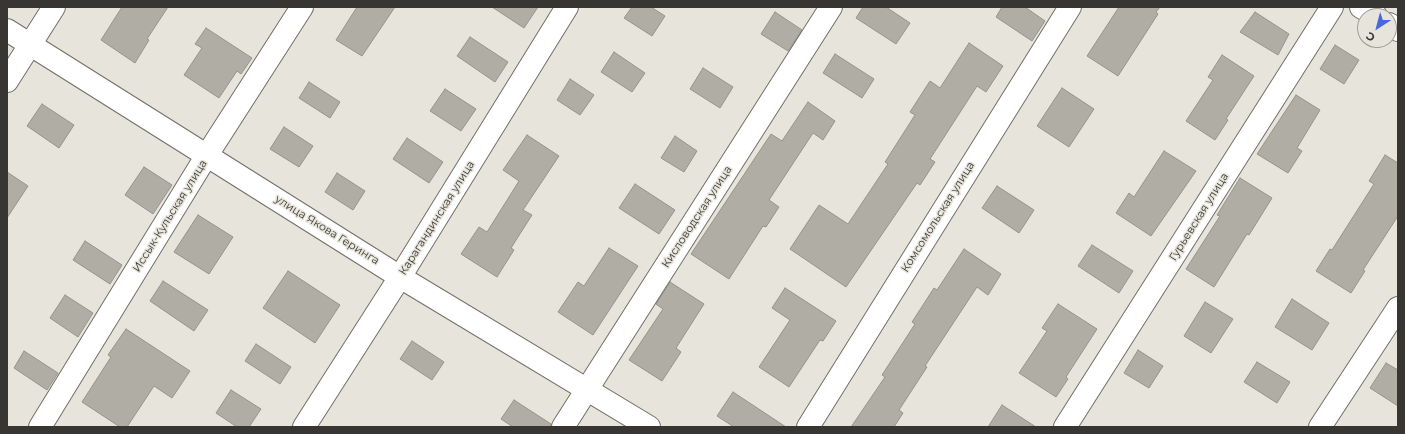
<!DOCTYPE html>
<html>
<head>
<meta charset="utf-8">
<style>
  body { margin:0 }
  #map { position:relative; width:1405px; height:434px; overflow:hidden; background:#e7e4db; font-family:Montserrat,sans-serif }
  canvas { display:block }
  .frame { position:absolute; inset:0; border:8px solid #373633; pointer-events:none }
  .north { position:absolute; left:1357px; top:8px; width:40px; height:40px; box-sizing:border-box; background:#e7e4db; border:1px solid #a19e98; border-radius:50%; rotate:216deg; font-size:11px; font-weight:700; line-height:16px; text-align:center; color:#373633 }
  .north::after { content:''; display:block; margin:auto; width:14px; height:18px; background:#4769dc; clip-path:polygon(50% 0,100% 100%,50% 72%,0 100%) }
</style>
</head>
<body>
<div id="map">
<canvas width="1405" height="434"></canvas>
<div class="frame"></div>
<div class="north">С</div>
</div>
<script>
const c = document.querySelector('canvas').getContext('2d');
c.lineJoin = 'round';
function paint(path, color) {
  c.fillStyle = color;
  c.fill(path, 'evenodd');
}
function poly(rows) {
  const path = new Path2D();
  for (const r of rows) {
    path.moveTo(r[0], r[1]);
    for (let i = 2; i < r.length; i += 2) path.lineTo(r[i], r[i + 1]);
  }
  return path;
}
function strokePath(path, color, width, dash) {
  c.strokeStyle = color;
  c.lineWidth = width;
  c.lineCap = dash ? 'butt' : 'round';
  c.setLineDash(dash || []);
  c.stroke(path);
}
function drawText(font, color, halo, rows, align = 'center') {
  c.font = font + ' Montserrat,sans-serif';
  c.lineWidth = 3;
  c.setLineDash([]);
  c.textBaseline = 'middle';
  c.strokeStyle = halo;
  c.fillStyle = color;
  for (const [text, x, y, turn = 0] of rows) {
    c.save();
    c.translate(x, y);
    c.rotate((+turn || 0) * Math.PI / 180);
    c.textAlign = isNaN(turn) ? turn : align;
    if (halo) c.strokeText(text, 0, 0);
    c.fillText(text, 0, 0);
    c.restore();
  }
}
const building = poly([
  [122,7,168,7,147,39,149,40,135,63,101,40,122,7],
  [357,7,395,7,362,56,336,40,357,7],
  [492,7,538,7,524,28,492,7],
  [632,7,651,7,665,16,652,36,624,18,632,7],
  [863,7,886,7,910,23,896,44,856,18,863,7],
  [1002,7,1025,7,1045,21,1032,41,996,17,1002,7],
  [1119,7,1160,7,1156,12,1158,14,1118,76,1087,56,1119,7],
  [775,12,802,30,788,51,761,34,775,12],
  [1255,12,1289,34,1278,55,1240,32,1255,12],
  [206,28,252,58,241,74,237,71,219,98,184,75,202,48,195,44,206,28],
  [470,37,508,62,495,82,457,56,470,37],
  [969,43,1003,66,986,92,977,86,930,159,935,162,920,185,917,183,846,287,790,249,819,205,848,224,888,164,885,162,915,115,910,112,930,81,940,88,969,43],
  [1335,45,1359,60,1344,84,1320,69,1335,45],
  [614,52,645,73,632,92,601,72,614,52],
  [835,54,874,79,862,98,823,73,835,54],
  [1222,55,1254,76,1226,119,1228,120,1215,140,1186,121,1213,80,1208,77,1222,55],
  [703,68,733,87,720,108,690,89,703,68],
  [570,79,594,95,580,115,557,100,570,79],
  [309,82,340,102,330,118,299,98,309,82],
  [1062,88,1094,109,1069,147,1037,126,1062,88],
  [445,89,476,109,461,131,430,111,445,89],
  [1296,95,1320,110,1297,148,1302,151,1288,173,1257,154,1296,95],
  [808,102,835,121,823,140,813,133,769,200,779,207,766,227,763,226,729,279,691,254,771,134,782,141,808,102],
  [42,104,74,125,59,148,27,126,42,104],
  [284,127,313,146,299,167,270,149,284,127],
  [527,135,559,156,523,210,532,215,511,248,514,250,497,277,461,254,479,227,487,232,519,181,503,170,527,135],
  [675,136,697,151,684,172,661,158,675,136],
  [407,138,443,162,429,183,393,159,407,138],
  [1164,151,1196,171,1151,236,1116,213,1129,193,1134,197,1164,151],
  [1385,155,1398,163,1398,216,1363,270,1365,271,1351,293,1316,271,1330,249,1332,250,1374,184,1369,181,1385,155],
  [144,167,172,185,153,214,125,195,144,167],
  [7,172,28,186,7,218,7,172],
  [337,173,365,191,353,210,325,192,337,173],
  [1240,178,1272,198,1249,235,1247,234,1214,287,1186,269,1220,216,1217,215,1240,178],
  [635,184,675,210,659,234,619,208,635,184],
  [997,186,1034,210,1019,233,982,208,997,186],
  [198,215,233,237,209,274,174,252,198,215],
  [85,241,122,265,110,284,73,260,85,241],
  [1092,245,1133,271,1119,293,1078,266,1092,245],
  [609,248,638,266,593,335,558,312,578,282,584,286,609,248],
  [964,249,1001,274,988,295,977,287,925,366,927,367,899,410,903,413,894,427,851,427,885,377,882,375,915,324,912,322,934,288,937,290,964,249],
  [288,271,340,305,315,343,263,308,288,271],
  [163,281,208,310,194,331,150,301,163,281],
  [670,282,704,304,676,348,681,352,662,381,629,360,663,309,656,304,670,282],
  [785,288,836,321,823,341,820,340,789,387,759,367,790,320,772,308,785,288],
  [65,295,93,313,78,337,50,318,65,295],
  [1292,299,1329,323,1312,350,1275,327,1292,299],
  [1205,302,1233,319,1211,353,1184,336,1205,302],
  [1058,304,1097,329,1066,377,1068,379,1056,397,1019,373,1047,331,1042,328,1058,304],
  [126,329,190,371,172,398,154,386,127,427,120,427,82,402,111,357,108,355,126,329],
  [412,341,444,362,432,380,400,359,412,341],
  [256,344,291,367,280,384,245,361,256,344],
  [1138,350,1163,366,1149,388,1124,373,1138,350],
  [24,351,58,373,47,390,14,368,24,351],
  [1257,362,1290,382,1277,403,1244,382,1257,362],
  [1386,363,1398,370,1398,406,1370,388,1386,363],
  [231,390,261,409,249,427,237,427,216,413,231,390],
  [733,392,786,427,734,427,717,416,733,392],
  [514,400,551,424,551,427,513,427,501,419,514,400],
  [1002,405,1036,427,988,427,1002,405]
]);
const minor = poly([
  [7,81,54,7],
  [40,427,207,155,302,7],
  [304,427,400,277,567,7],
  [563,427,831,7],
  [808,427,1070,7],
  [1065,427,1332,7],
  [1320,427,1398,308]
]);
const tertiary = poly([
  [1361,7,1376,16],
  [1389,24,1398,30],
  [7,30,400,277,649,427]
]);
const streetNames = [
  ["Иссык-Кульская улица",170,216,-58],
  ["Кисловодская улица",697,217,-57],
  ["Комсомольская улица",938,217,-58],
  ["Гурьевская улица",1199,217,-58],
  ["Карагандинская улица",437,218,-58],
  ["улица Якова Геринга",327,230,32]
];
paint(building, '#b0ada4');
strokePath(building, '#97938b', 1);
strokePath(minor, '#726f67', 24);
strokePath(tertiary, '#726f67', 24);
strokePath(minor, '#fff', 22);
strokePath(tertiary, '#fff', 22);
drawText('11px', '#373633', '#e7e4db', streetNames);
</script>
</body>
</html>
